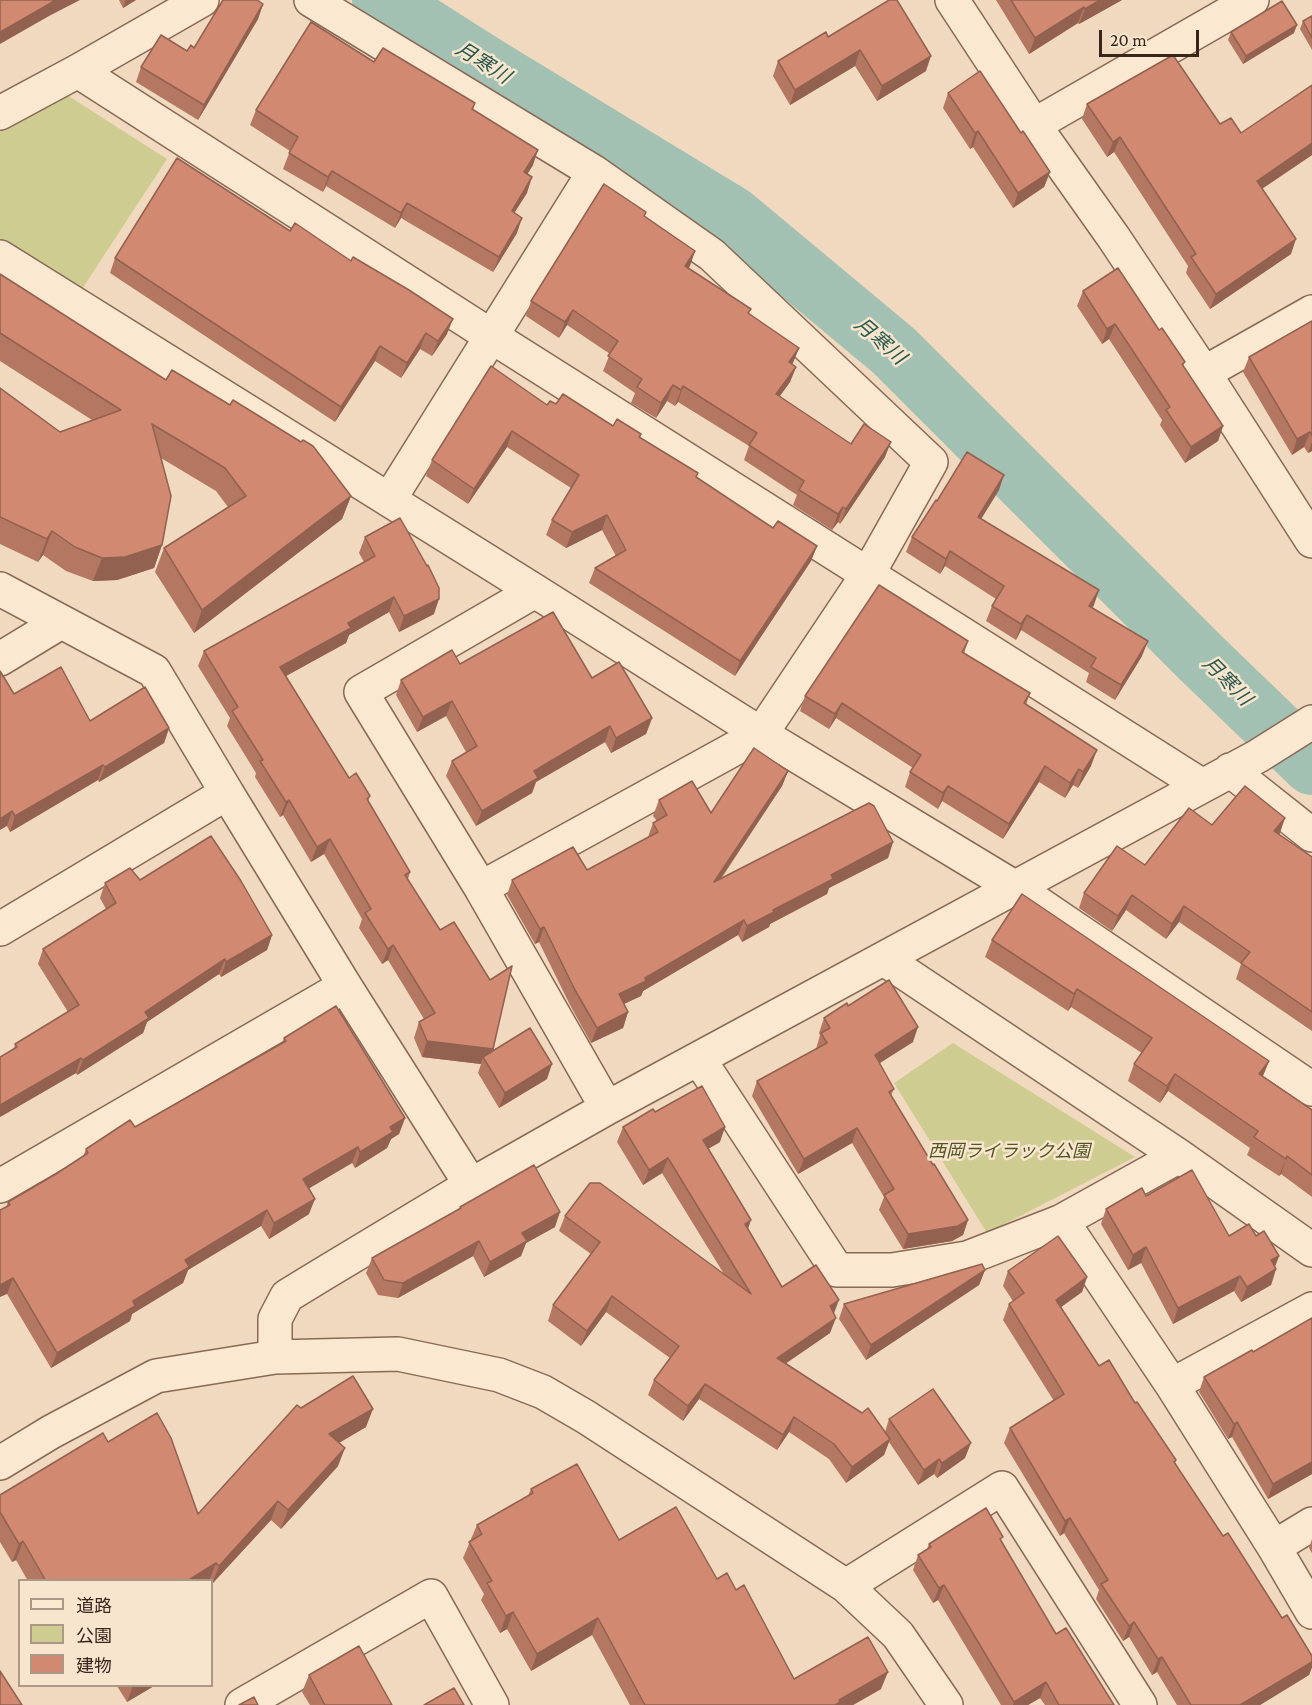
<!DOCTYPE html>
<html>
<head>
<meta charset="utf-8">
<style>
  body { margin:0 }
  #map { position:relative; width:1312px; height:1705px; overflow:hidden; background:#f0d9be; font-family:"Crimson Pro","Noto Sans JP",serif }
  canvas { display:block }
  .legend { position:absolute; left:18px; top:1579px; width:195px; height:108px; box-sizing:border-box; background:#f7e5ce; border:2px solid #ab9886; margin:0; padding:8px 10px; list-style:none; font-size:18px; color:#38251b }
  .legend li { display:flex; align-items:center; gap:12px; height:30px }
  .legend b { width:30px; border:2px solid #ab9886 }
  .scale { position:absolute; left:1099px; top:30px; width:100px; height:27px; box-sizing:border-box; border:3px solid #38251b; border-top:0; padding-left:8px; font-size:18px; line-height:21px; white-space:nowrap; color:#38251b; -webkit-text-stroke:4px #f7e5ce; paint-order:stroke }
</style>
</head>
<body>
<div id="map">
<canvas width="1312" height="1705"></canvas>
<ul class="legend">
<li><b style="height:8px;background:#fbe8d1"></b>道路</li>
<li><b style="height:16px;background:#cfcc91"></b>公園</li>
<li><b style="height:16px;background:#d18a71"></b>建物</li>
</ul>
<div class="scale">20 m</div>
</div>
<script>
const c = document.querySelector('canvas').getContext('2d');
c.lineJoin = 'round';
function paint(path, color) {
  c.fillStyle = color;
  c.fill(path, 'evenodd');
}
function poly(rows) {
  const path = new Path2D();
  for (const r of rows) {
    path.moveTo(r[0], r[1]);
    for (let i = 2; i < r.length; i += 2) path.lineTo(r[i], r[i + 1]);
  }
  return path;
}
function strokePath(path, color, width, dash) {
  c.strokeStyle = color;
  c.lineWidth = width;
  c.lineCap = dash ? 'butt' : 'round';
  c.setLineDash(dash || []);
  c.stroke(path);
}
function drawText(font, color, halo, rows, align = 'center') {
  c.font = font + ' "Crimson Pro","Noto Sans JP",serif';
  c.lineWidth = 5;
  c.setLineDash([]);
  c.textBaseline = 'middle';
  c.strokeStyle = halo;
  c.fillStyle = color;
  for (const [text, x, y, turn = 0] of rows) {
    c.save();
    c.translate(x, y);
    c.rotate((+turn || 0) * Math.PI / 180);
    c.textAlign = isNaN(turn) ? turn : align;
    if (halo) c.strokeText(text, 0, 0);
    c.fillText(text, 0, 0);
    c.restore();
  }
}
const green = poly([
  [56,88,167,159,82,289,0,243,0,119],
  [953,1043,1135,1157,987,1233,894,1083]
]);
const river = poly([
  [382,0,486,66,732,216,894,351,1202,659,1312,765]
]);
const minor = poly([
  [311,0,594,172,712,255,931,462,868,574,761,734,481,888],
  [952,0,1034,125,1114,238,1204,373,1312,541],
  [78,71,491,336,1201,785],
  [0,113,78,71,202,0],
  [1034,125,1252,0],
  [0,257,535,591,761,734,1014,887,1312,1089],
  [1204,373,1312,312],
  [389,500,594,172],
  [0,589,154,671,227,793],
  [535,591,361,692,481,888,607,1108],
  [0,659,61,622],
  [1230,770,1312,835],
  [0,929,227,793,345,986,471,1185],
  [884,959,1179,1156,1312,1250],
  [699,1059,837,1270,892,1270,967,1258,1062,1221,1179,1156],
  [0,1186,345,986],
  [1062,1221,1172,1385,1274,1547,1312,1612],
  [275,1357,275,1319,287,1296,323,1274,471,1185,607,1108,1258,756,1312,722],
  [1172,1385,1312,1309],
  [0,1463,51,1432,156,1376,275,1357,398,1354,499,1375,543,1392,586,1417,846,1586,898,1635,946,1705],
  [1274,1547,1312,1524],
  [846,1586,1002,1488,1140,1705],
  [242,1705,431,1596,492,1705]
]);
const wall = poly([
  [119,0,136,0,123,8],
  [996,0,1122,0,1079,24,1078,23,1029,54],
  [263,4,258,19,198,120,136,82,141,67,194,48],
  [1312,16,1312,50,1300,29,1303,21],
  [1231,32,1294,33,1243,64,1228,40],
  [828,37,926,71,877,101,855,66,790,105,773,76,778,61],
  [374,62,475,103,473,110,533,165,527,174,527,193,514,213,517,233,493,272,401,218,395,228,326,186,323,192,283,169,290,151,250,125,256,110],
  [948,93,1021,133,1050,172,1044,187,1013,208,973,147,970,149,943,108],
  [1087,104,1220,124,1241,133,1312,155,1262,189,1291,254,1210,309,1186,273,1188,266,1114,152,1107,157,1082,119],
  [646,212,645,216,695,251,688,269,749,314,799,348,792,364,796,367,790,382,779,397,851,444,885,457,840,524,838,522,832,530,793,505,797,495,744,460,749,446,678,402,675,406,667,401,656,418,631,403,635,393,603,371,610,354,567,325,559,338,526,316,531,301],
  [290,231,351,261,447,334,432,356,420,349,401,378,375,361,335,422,110,273,115,258],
  [0,274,166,380,351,496,342,519,194,633,155,572,164,548,228,507,216,491,161,458,162,545,154,568,117,580,93,581,66,571,43,555,38,562,0,544,0,388,60,432,92,420,0,361],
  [1083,291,1159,330,1185,362,1183,366,1223,426,1218,441,1185,463,1160,425,1162,420,1109,339,1102,344,1077,306],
  [1312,321,1312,451,1308,453,1304,447,1292,455,1243,372,1249,357],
  [556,404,613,426,641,434,640,438,698,473,696,477,773,528,817,546,811,561,735,676,589,583,595,568,616,556,602,530,566,548,546,535,552,520,571,488,507,447,468,504,426,476,432,460,547,405],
  [999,490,981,519,1094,605,1092,607,1142,656,1115,700,1086,682,1089,673,1021,630,1016,640,986,621,992,606,996,599,945,566,940,574,906,552,912,537,937,501],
  [365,537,434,614,399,632,389,612,349,635,346,643,286,676,349,778,370,796,368,802,410,872,408,879,492,1052,547,1079,499,1108,478,1073,481,1064,422,1057,414,1038,419,1022,424,1019,388,960,382,964,359,928,362,919,324,854,311,862,283,815,280,817,255,777,256,773,227,726,230,718,198,666,204,651,364,562,359,553],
  [968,641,964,654,1030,693,1026,705,1091,766,1078,788,1073,785,1065,798,1039,782,1003,839,942,801,938,809,905,787,910,772,913,768,836,718,829,729,800,711,805,696],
  [460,664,592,678,652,718,646,734,611,753,605,742,536,782,532,793,476,826,446,776,452,761,466,752,446,716,417,732,396,695,401,680],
  [14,694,90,721,169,728,164,743,99,782,98,780,10,832,7,826],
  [788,771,782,786,721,879,893,842,888,858,829,888,827,894,770,924,769,927,742,942,738,935,643,991,641,996,624,1004,628,1012,623,1028,591,1043,570,1005,539,942,535,944,507,895,512,880,587,870,648,837,653,823,657,821,653,816,659,800,711,813],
  [1212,825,1280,833,1279,834,1312,857,1312,1031,1236,979,1241,964,1179,922,1166,939,1126,910,1112,931,1079,908,1084,893,1145,865],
  [140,880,272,935,267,950,221,977,219,974,147,1022,143,1033,77,1075,76,1073,0,1117,0,1057,14,1049,15,1044,68,1012,38,964,43,949,106,909,100,898,105,883],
  [992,940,1269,1061,1263,1076,1312,1110,1312,1197,1281,1174,1279,1176,1247,1155,1250,1148,1168,1091,1160,1103,1128,1081,1134,1064,1142,1053,1071,1007,1068,1011,985,957],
  [848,1006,913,1042,879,1063,894,1089,891,1095,933,1165,968,1220,963,1235,952,1241,903,1249,879,1210,884,1197,852,1143,798,1174,752,1096,757,1081,816,1049,820,1035,819,1033,824,1018],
  [284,1038,405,1118,399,1134,391,1139,387,1148,355,1168,352,1163,309,1188,309,1214,269,1239,261,1226,188,1270,183,1283,132,1314,130,1321,51,1368,7,1294,6,1207,8,1202,56,1174,83,1157,86,1149,135,1127,282,1043],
  [655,1112,720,1142,708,1149,748,1229,782,1287,834,1314,830,1333,786,1363,885,1432,889,1419,965,1458,937,1478,934,1474,918,1485,889,1442,884,1455,846,1483,829,1459,789,1432,777,1450,699,1399,683,1421,648,1395,654,1380,670,1358,606,1312,581,1346,548,1321,553,1305,591,1254,559,1231,565,1216,724,1274,662,1173,643,1185,617,1142,623,1127],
  [1146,1196,1229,1236,1256,1236,1279,1256,1275,1267,1276,1269,1271,1285,1241,1302,1234,1291,1173,1324,1141,1263,1128,1270,1101,1224,1106,1209],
  [460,1207,555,1227,526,1243,521,1256,484,1277,473,1256,398,1298,378,1295,366,1273,372,1258,459,1209],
  [985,1270,979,1285,866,1360,839,1319,844,1304],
  [1008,1271,1087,1277,1082,1292,1061,1307,1099,1366,1135,1403,1176,1460,1175,1463,1223,1536,1282,1618,1312,1656,1312,1667,1309,1675,1260,1705,1177,1705,1157,1672,1152,1675,1129,1637,1123,1641,1096,1599,1099,1590,1064,1533,1060,1536,1004,1443,1010,1428,1054,1401,1003,1320,1009,1304,1013,1301,1003,1286],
  [1312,1318,1312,1474,1268,1499,1232,1437,1228,1439,1199,1392,1204,1377,1253,1352],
  [301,1408,366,1427,339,1443,338,1466,281,1529,271,1520,212,1584,212,1581,28,1581,16,1560,12,1562,0,1542,0,1495,108,1442,198,1514],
  [531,1489,619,1540,717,1579,736,1590,794,1679,881,1689,853,1705,630,1705,592,1635,531,1671,507,1629,500,1633,481,1600,484,1594,463,1558,477,1525,528,1496],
  [1312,1539,1312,1553,1309,1548],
  [1001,1542,1056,1634,1114,1705,1045,1705,1040,1698,1028,1705,1001,1705,938,1600,933,1603,913,1570,918,1555,927,1549,929,1544],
  [309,1675,392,1705,310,1705,302,1692],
  [117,1686,154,1686,127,1702]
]);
const shadedWall = poly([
  [56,0,80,0,49,16,0,44,0,32],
  [126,0,136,0,123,8],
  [1100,0,1122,0,1079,24,1085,9],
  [263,4,258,19,198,120,204,105],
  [1084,7,1078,23,1029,54,1035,38],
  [1297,25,1294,33,1243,64,1246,56],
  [860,50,855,66,790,105,795,90],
  [931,56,926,71,877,101,882,86],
  [978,131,973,147,970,149,975,133],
  [1120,137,1114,152,1107,157,1113,142],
  [1312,143,1312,155,1251,196,1257,181],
  [538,150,533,165,519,188,524,172],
  [332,171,326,186,323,192,328,177],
  [1050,172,1044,187,1013,208,1018,193],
  [532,177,527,193,506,226,512,211],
  [407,203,401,218,395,228,401,213],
  [522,218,517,233,493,272,499,257],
  [1296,239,1291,254,1210,309,1216,294],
  [695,251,690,266,680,282,685,266],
  [573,310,567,325,559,338,565,322],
  [453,319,447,334,432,356,438,341],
  [1115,324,1109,339,1102,344,1107,329],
  [426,333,420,349,401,378,407,363],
  [380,346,375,361,335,422,341,407],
  [799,348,793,363,783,377,789,362],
  [796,367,790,382,770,410,776,394],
  [673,385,667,401,656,418,661,403],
  [683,386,678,402,675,406,681,390],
  [1223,426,1218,441,1185,463,1191,447],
  [512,431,507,447,468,504,474,489],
  [1310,432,1304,447,1292,455,1297,439],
  [891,442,885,457,840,524,846,509],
  [1312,442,1312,451,1308,453],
  [1004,475,999,490,973,532,978,517],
  [351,496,342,519,194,633,202,610],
  [843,507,838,522,832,530,838,514],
  [607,515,602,530,566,548,572,532],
  [52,531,43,555,38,562,47,539],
  [162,545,154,568,117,580,93,581,102,558],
  [817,546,811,561,735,676,740,661],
  [950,551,945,566,940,574,946,559],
  [1099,590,1094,605,1084,621,1089,606],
  [394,597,389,612,349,635,346,643,275,682,280,667,348,623],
  [439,599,434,614,399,632,404,616],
  [1027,615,1021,630,1016,640,1021,624],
  [1148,641,1142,656,1115,700,1121,685],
  [452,701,446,716,417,732,423,717],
  [842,703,836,718,829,729,835,714],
  [652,718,646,734,611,753,616,738],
  [610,726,605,742,536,782,532,793,476,826,482,811,534,771],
  [169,728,164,743,99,782,105,767],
  [1097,750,1091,766,1078,788,1083,772],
  [103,765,98,780,10,832,15,816],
  [1045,766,1039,782,1003,839,1009,824],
  [1079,769,1073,785,1065,798,1070,783],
  [788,771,782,786,708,897,714,882],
  [948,786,942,801,938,809,943,793],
  [289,800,283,815,280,817,286,802],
  [12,811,7,826,0,830,0,819],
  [1285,818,1280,833,1269,846,1274,831],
  [330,839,324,854,311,862,317,847],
  [893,842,888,858,829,888,827,894,770,924,769,927,742,942,747,926,773,910,831,875],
  [1132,895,1126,910,1112,931,1118,916],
  [1184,906,1179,922,1166,939,1172,924],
  [744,920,738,935,643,991,641,996,613,1009,619,994,645,978],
  [544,927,539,942,535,944,540,929],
  [272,935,267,950,221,977,226,962],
  [393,945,388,960,382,964,388,949],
  [225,959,219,974,147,1022,143,1033,77,1075,83,1060,145,1012],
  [1077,989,1071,1007,1068,1011,1074,994],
  [628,1012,623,1028,591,1043,597,1028],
  [918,1027,913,1042,869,1070,875,1055],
  [427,1041,493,1049,487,1064,483,1057,481,1064,422,1057],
  [81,1058,76,1073,0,1117,0,1105],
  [1269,1061,1262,1078,1259,1074],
  [552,1064,547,1079,499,1108,505,1093],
  [1175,1074,1168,1091,1160,1103,1167,1086],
  [405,1118,399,1134,391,1139,387,1148,355,1168,360,1152,390,1127],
  [725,1127,720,1142,697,1155,703,1140],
  [857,1128,852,1143,798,1174,804,1159],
  [358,1147,352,1163,298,1195,303,1179],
  [1287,1156,1281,1174,1279,1176,1286,1159],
  [668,1158,662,1173,643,1185,649,1170],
  [315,1199,309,1214,269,1239,274,1223],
  [267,1210,261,1226,188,1270,183,1283,132,1314,130,1321,51,1368,57,1353,133,1301,185,1260],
  [560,1212,555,1227,526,1243,521,1256,484,1277,490,1262,522,1233],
  [751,1220,746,1235,745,1224],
  [968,1220,963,1235,952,1241,903,1249,908,1234],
  [479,1241,473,1256,398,1298,403,1283],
  [1146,1247,1141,1263,1128,1270,1133,1255],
  [1279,1256,1273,1271,1276,1269,1271,1285,1241,1302,1247,1287,1271,1260],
  [985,1270,979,1285,866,1360,871,1345],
  [1240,1276,1234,1291,1173,1324,1178,1308],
  [1087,1277,1082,1292,1050,1315,1056,1300],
  [13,1278,7,1294,0,1297,0,1285],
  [612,1296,606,1312,581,1346,587,1331],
  [839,1300,833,1316,830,1306],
  [836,1318,830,1333,772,1373,777,1358],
  [705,1384,699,1399,683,1421,688,1406],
  [373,1409,366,1427,323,1452,329,1434],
  [794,1417,789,1432,777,1450,783,1435],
  [1237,1422,1232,1437,1228,1439,1234,1424],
  [890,1439,884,1455,846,1483,852,1467],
  [971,1443,965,1458,937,1478,942,1463],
  [345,1448,338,1466,281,1529,288,1510],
  [939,1459,934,1474,918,1485,924,1470],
  [1312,1462,1312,1474,1268,1499,1273,1484],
  [278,1501,271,1520,212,1584,219,1566],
  [1070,1518,1064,1533,1060,1536,1065,1521],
  [23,1541,16,1560,12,1562,19,1544],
  [216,1563,209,1581,187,1581],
  [944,1585,938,1600,933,1603,939,1588],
  [513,1612,507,1629,500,1633,506,1616],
  [598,1618,592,1635,531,1671,537,1654],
  [1134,1622,1129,1637,1123,1641,1129,1626],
  [1162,1657,1157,1672,1152,1675,1158,1659],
  [1312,1662,1312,1667,1309,1675,1260,1705,1240,1705],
  [888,1672,881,1689,853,1705,835,1705,839,1700],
  [1046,1682,1040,1698,1028,1705,1013,1705,1014,1702],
  [133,1686,154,1686,127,1702]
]);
const building = poly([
  [0,0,56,0,0,32,0,0],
  [223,0,257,0,263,4,204,105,141,67,161,35,187,51,191,45,194,48,223,0],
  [889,0,897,0,931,56,882,86,860,50,795,90,778,61,826,32,828,37,889,0],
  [1011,0,1100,0,1085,9,1084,7,1035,38,1011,0],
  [1282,1,1297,25,1246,56,1231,32,1282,1],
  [1312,16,1312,38,1303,21,1312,16],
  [311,22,374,62,383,48,475,103,472,109,538,150,524,172,532,177,512,211,522,218,499,257,407,203,401,213,332,171,328,177,289,153,298,137,256,110,311,22],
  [1173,55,1220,124,1231,118,1241,133,1312,85,1312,143,1257,181,1296,239,1216,294,1191,257,1196,254,1120,137,1113,142,1087,104,1173,55],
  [980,71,1021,133,1023,131,1050,172,1018,193,978,131,975,133,948,93,980,71],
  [177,158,290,231,295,223,351,261,353,257,409,290,453,319,438,341,426,333,407,363,380,346,341,407,115,258,177,158],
  [604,184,646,212,644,216,695,251,685,266,751,309,748,313,799,348,789,362,796,367,776,394,851,444,864,424,891,442,846,509,843,507,838,514,799,490,804,481,749,445,757,433,683,386,681,390,673,385,661,403,637,387,642,379,608,356,618,341,573,310,565,322,531,301,604,184],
  [1118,268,1159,330,1162,328,1185,362,1182,364,1223,426,1191,447,1166,410,1170,407,1115,324,1107,329,1083,291,1118,268],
  [0,274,166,380,172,370,230,405,233,400,301,442,303,440,313,446,351,496,202,610,164,548,246,496,225,468,152,424,171,496,162,545,125,557,102,558,75,547,52,531,47,539,0,517,0,388,60,432,121,410,0,333,0,274],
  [1312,321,1312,436,1310,432,1297,439,1249,357,1312,321],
  [491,366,547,405,550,401,556,404,563,394,613,426,617,419,641,434,639,437,698,473,696,477,773,528,778,521,817,546,740,661,595,568,626,550,607,515,572,532,552,520,579,475,512,431,474,489,432,460,491,366],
  [967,452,1004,475,978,517,1099,590,1089,606,1148,641,1121,685,1091,667,1096,658,1027,615,1021,624,992,606,1004,586,950,551,946,559,912,537,936,500,937,501,967,452],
  [400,518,427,566,428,565,439,588,439,599,404,616,394,597,348,623,351,628,280,667,349,778,356,773,370,796,367,799,410,872,405,875,440,930,454,922,490,980,512,966,493,1049,427,1041,419,1022,435,1013,393,945,388,949,365,913,371,909,330,839,317,847,289,800,286,802,260,761,263,760,232,711,238,707,204,651,375,556,365,537,400,518],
  [879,585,968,641,962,652,1030,693,1024,703,1097,750,1083,772,1079,769,1070,783,1045,766,1009,824,948,786,943,793,910,772,921,755,842,703,835,714,805,696,879,585],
  [553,612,592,678,619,662,652,718,616,738,610,726,534,771,538,778,482,811,452,761,477,746,452,701,423,717,401,680,452,650,460,664,553,612],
  [61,667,90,721,145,687,169,728,105,767,103,765,15,816,12,811,0,819,0,671,14,694,61,667],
  [754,748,788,771,714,882,869,803,874,806,893,842,831,875,833,879,773,910,774,912,747,926,744,920,645,978,646,981,619,994,628,1012,597,1028,575,990,544,927,540,929,512,880,573,847,587,870,658,832,653,823,667,815,659,800,692,781,711,813,754,748],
  [1245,786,1285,818,1274,831,1312,857,1312,1012,1241,963,1250,952,1184,906,1172,924,1132,895,1118,916,1084,893,1117,846,1145,865,1189,808,1212,825,1245,786],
  [211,836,241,881,272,935,226,962,225,959,145,1012,149,1018,83,1060,81,1058,0,1105,0,1057,17,1047,15,1044,79,1005,43,949,116,903,105,883,130,868,140,880,211,836],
  [1022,894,1269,1061,1259,1074,1312,1110,1312,1175,1287,1156,1286,1159,1254,1137,1258,1131,1175,1074,1167,1086,1134,1064,1152,1038,1077,989,1074,994,992,940,1022,894],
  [889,980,918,1027,875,1055,894,1089,889,1092,933,1165,934,1164,968,1220,958,1226,908,1234,884,1195,894,1189,857,1128,804,1159,757,1081,827,1043,821,1033,830,1028,824,1018,847,1003,848,1006,889,980],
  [336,1006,405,1118,390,1127,393,1132,360,1152,358,1147,303,1179,315,1199,274,1223,267,1210,185,1260,189,1267,133,1301,135,1306,57,1353,13,1278,0,1285,0,1210,10,1205,8,1202,56,1174,88,1153,86,1149,130,1120,135,1127,286,1041,284,1038,336,1006],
  [530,1028,552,1064,505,1093,483,1057,530,1028],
  [702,1086,725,1127,703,1140,751,1220,745,1224,782,1287,816,1265,839,1300,830,1306,836,1318,777,1358,862,1413,868,1408,890,1439,852,1467,834,1444,794,1417,783,1435,705,1384,688,1406,654,1380,679,1346,612,1296,587,1331,553,1305,600,1242,565,1216,590,1183,600,1183,751,1294,668,1158,649,1170,623,1127,653,1109,655,1112,702,1086],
  [534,1165,560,1212,522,1233,527,1241,490,1262,479,1241,403,1283,384,1280,372,1258,461,1208,460,1207,534,1165],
  [1192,1170,1229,1236,1249,1224,1256,1236,1264,1231,1279,1256,1271,1260,1276,1269,1247,1287,1240,1276,1178,1308,1146,1247,1133,1255,1106,1209,1142,1188,1146,1196,1192,1170],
  [1058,1236,1087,1277,1056,1300,1099,1366,1109,1360,1135,1403,1137,1402,1176,1460,1174,1462,1223,1536,1228,1533,1282,1618,1287,1615,1312,1656,1312,1662,1240,1705,1191,1705,1162,1657,1158,1659,1134,1622,1129,1626,1101,1584,1108,1580,1070,1518,1065,1521,1010,1428,1064,1394,1009,1304,1024,1293,1008,1271,1058,1236],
  [982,1264,985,1270,871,1345,844,1304,982,1264],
  [1312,1318,1312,1462,1273,1484,1237,1422,1234,1424,1204,1377,1252,1350,1253,1352,1312,1318],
  [353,1376,373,1409,329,1434,345,1448,288,1510,278,1501,219,1566,216,1563,187,1581,46,1581,23,1541,19,1544,0,1512,0,1495,103,1433,108,1442,157,1413,171,1438,198,1514,297,1405,301,1408,353,1376],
  [933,1389,971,1443,942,1463,939,1459,924,1470,889,1419,933,1389],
  [577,1464,619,1540,676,1507,717,1579,727,1573,736,1590,744,1585,794,1679,868,1637,888,1672,839,1700,840,1702,835,1705,645,1705,598,1618,537,1654,513,1612,506,1616,487,1583,492,1581,469,1542,482,1534,477,1525,533,1493,531,1489,577,1464],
  [986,1508,1003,1537,1000,1539,1056,1634,1066,1628,1114,1705,1059,1705,1046,1682,1014,1702,944,1585,939,1588,918,1555,931,1547,929,1544,986,1508],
  [359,1646,392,1705,325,1705,309,1675,359,1646],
  [0,1671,22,1705,0,1705,0,1671],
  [454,1688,464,1705,424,1705,454,1688],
  [254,1697,258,1705,239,1705,254,1697]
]);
const parkNames = [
  ["西岡ライラック公園",1009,1151]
];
const waterNames = [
  ["月寒川",483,63,32],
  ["月寒川",880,341,41],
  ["月寒川",1227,681,45]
];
paint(green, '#cfcc91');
strokePath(river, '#a2c1b3', 60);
strokePath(minor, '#896956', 36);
strokePath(minor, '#fbe8d1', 33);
paint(wall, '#b47761');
paint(shadedWall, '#92614f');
paint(building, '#d18a71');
strokePath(building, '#92614f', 1.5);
drawText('italic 18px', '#505521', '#f7e5ce', parkNames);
drawText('italic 20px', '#29594e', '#f7e5ce', waterNames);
</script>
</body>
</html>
